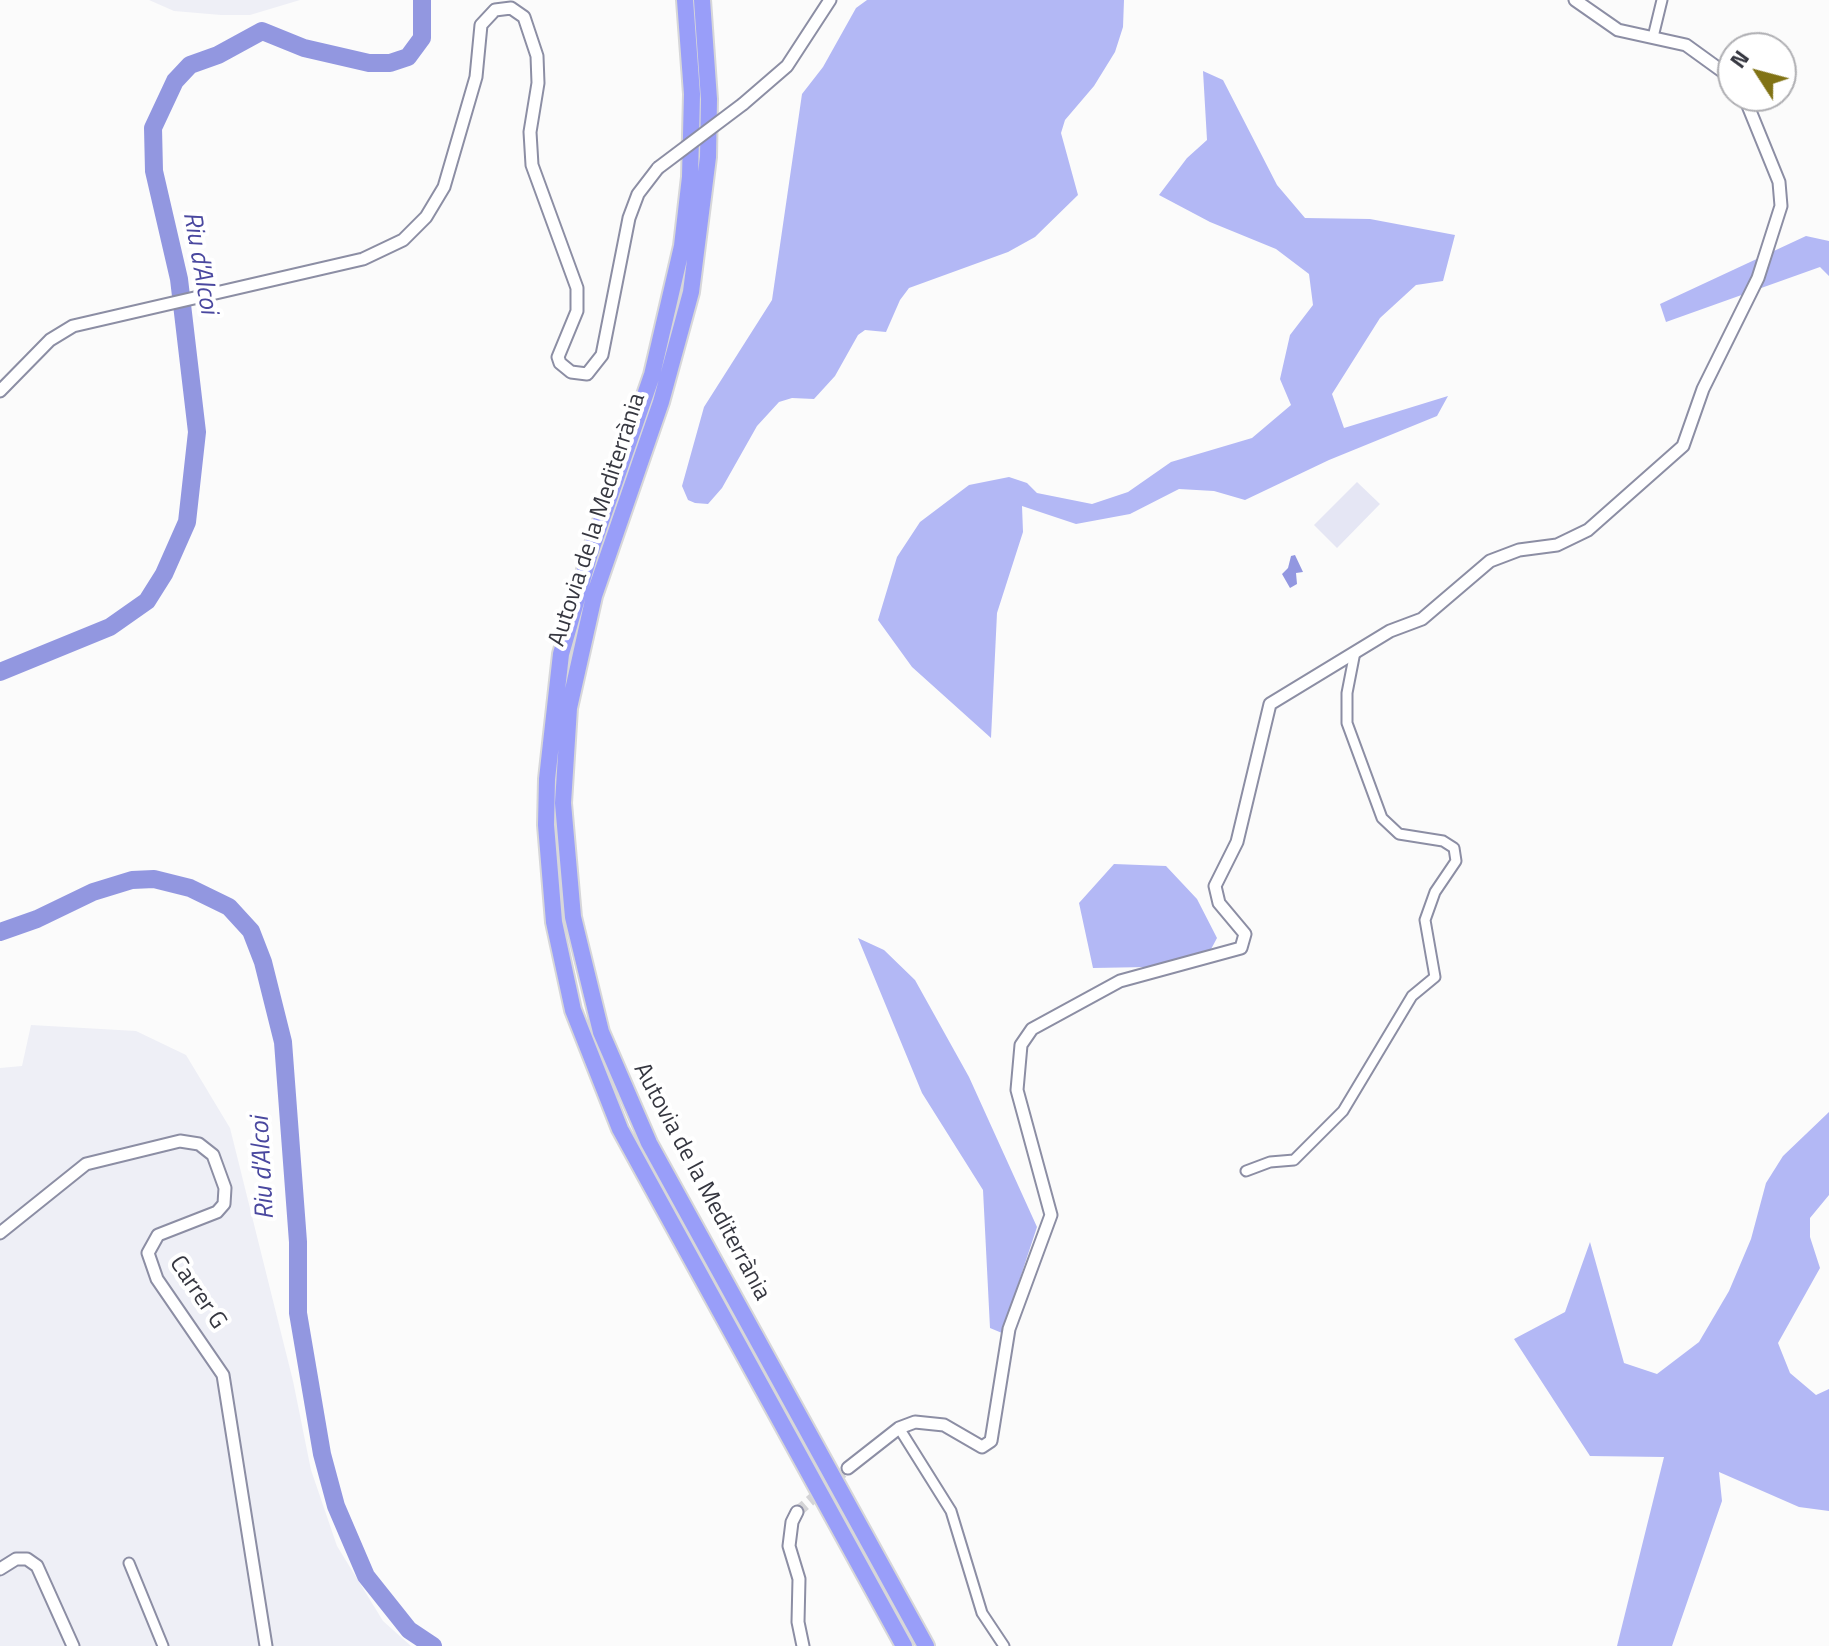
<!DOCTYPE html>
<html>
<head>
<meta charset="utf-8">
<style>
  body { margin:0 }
  #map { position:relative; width:1829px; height:1646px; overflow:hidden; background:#fbfbfb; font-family:"Titillium Web",sans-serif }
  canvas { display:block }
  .north { position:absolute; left:1717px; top:32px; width:80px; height:80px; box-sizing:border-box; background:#fff; border:2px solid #afafb3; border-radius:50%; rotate:306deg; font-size:22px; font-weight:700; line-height:32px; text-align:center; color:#363740 }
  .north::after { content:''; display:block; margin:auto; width:28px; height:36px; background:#817315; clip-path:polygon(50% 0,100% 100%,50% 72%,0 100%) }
</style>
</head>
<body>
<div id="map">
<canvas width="1829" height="1646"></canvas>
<div class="north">N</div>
</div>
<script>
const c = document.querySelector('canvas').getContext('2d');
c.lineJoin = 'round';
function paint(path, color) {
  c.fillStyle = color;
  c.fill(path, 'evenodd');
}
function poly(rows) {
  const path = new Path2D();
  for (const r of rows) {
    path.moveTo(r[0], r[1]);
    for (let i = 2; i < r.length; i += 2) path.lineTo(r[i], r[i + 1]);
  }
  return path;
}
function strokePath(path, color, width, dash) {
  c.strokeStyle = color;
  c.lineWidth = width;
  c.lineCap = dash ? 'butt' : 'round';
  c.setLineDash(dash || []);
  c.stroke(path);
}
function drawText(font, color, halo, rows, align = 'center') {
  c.font = font + ' "Titillium Web",sans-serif';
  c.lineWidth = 8;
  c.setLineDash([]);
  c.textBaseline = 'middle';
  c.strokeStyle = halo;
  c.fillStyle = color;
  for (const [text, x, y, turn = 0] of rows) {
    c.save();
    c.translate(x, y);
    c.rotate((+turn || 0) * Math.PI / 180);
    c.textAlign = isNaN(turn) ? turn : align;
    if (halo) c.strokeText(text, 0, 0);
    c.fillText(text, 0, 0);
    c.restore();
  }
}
const built = poly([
  [149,0,300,0,250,15,221,15,174,11],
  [31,1025,136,1031,186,1055,230,1128,293,1381,311,1470,337,1546,383,1621,411,1646,0,1646,0,1068,22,1066]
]);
const green = poly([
  [1357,482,1380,504,1337,548,1314,525]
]);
const forest = poly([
  [867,0,1124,0,1123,27,1115,52,1094,86,1065,120,1061,133,1078,195,1035,237,1008,252,909,288,900,300,886,332,865,330,858,335,835,376,814,399,792,398,779,402,757,426,722,488,708,504,695,503,688,500,682,486,704,407,772,300,802,94,823,67,856,8],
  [1203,71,1223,80,1277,185,1305,218,1370,219,1455,235,1443,281,1416,285,1380,318,1332,394,1344,428,1448,396,1437,416,1329,460,1245,500,1214,491,1179,489,1130,514,1076,524,1022,506,1023,532,997,613,991,738,912,667,878,620,897,557,920,522,969,485,1009,477,1027,483,1037,493,1092,504,1128,492,1171,462,1252,438,1291,405,1280,379,1290,335,1313,305,1309,274,1276,249,1210,222,1159,195,1187,158,1207,140],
  [1806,236,1829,241,1829,276,1820,267,1666,322,1660,304],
  [1114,864,1166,866,1197,899,1217,938,1202,966,1093,968,1079,903],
  [858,938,884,950,915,980,969,1077,1037,1227,1002,1333,990,1328,983,1190,922,1093],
  [1829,1112,1829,1195,1810,1218,1810,1237,1820,1268,1778,1343,1790,1373,1816,1395,1829,1389,1829,1511,1799,1507,1719,1472,1722,1501,1672,1646,1617,1646,1664,1457,1590,1456,1514,1339,1565,1312,1590,1242,1624,1363,1657,1374,1699,1342,1729,1291,1751,1239,1766,1183,1783,1156]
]);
const water = poly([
  [1295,555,1303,572,1296,573,1297,584,1290,588,1282,574,1288,568,1291,556]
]);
const river = poly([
  [0,672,110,627,147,601,164,574,187,522,197,432,179,279,154,171,153,128,175,81,190,65,218,55,262,31,304,48,369,63,390,63,408,57,422,38,422,0],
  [0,932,37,919,93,892,132,880,154,879,190,888,229,907,251,931,263,962,283,1042,298,1242,298,1313,322,1454,336,1506,366,1576,409,1630,433,1646]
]);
const tertiaryTunnel = poly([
  [797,1512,848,1468]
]);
const minor = poly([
  [1653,37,1662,0],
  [1246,1171,1270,1162,1294,1160,1343,1111,1412,996,1435,977,1425,920,1435,892,1456,861,1454,848,1443,841,1399,834,1382,818,1347,723,1347,693,1355,652],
  [899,1428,951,1511,982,1613,1004,1646],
  [129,1563,163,1646]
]);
const tertiary = poly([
  [1575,0,1618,30,1686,45,1733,79],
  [743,104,787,66,830,0],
  [0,391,50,340,73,326,363,259,403,240,426,217,444,187,476,77,481,25,495,10,511,8,524,17,537,56,538,83,530,132,532,165,577,288,577,311,558,357,560,363,571,372,587,374,602,355,629,218,638,194,658,168],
  [0,1233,86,1164,180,1141,199,1144,213,1155,225,1188,224,1204,217,1212,158,1235,148,1253,157,1279,223,1375,266,1646],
  [848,1468,899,1428,915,1422,944,1425,982,1447,991,1441,1009,1329,1051,1215,1017,1090,1021,1045,1032,1029,1120,981,1241,948,1245,934,1219,903,1215,886,1237,842,1270,704,1390,631,1422,619,1490,561,1519,550,1557,545,1588,530,1683,446,1703,389,1758,278,1781,206,1779,182,1744,96],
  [797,1512,792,1522,789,1546,799,1579,798,1622,803,1646],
  [0,1569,16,1559,27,1559,37,1566,73,1646]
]);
const motorway = poly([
  [685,0,692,94,690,177,682,246,652,375,590,553,561,654,547,779,546,825,554,922,573,1010,620,1129,904,1646],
  [702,0,709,99,708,157,691,292,661,402,594,596,569,708,563,803,573,917,601,1032,649,1143,926,1646]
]);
const tertiaryBridge = poly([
  [658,168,743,104]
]);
const streetNames = [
  ["Autovia de la Mediterrània",598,520,-72],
  ["Autovia de la Mediterrània",701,1182,62],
  ["Carrer G",197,1293,56]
];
const waterNames = [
  ["Riu d'Alcoi",199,263,80],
  ["Riu d'Alcoi",264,1168,-93]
];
paint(built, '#eeeff6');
paint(green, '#e5e6f4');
paint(forest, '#b3b8f5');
paint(water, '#9297e0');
strokePath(river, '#9297e0', 18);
strokePath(tertiaryTunnel, '#d4d4d6', 11, [11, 5.5]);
strokePath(minor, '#8c8ea4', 13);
strokePath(tertiary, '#8c8ea4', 15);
strokePath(motorway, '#d7d7d9', 20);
strokePath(minor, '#fff', 9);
strokePath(tertiary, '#fff', 11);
strokePath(motorway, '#999ef9', 16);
strokePath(tertiaryBridge, '#8c8ea4', 15, []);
strokePath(tertiaryBridge, '#fff', 11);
drawText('24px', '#363740', '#fff', streetNames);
drawText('italic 26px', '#4a489f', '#fff', waterNames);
</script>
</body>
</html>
